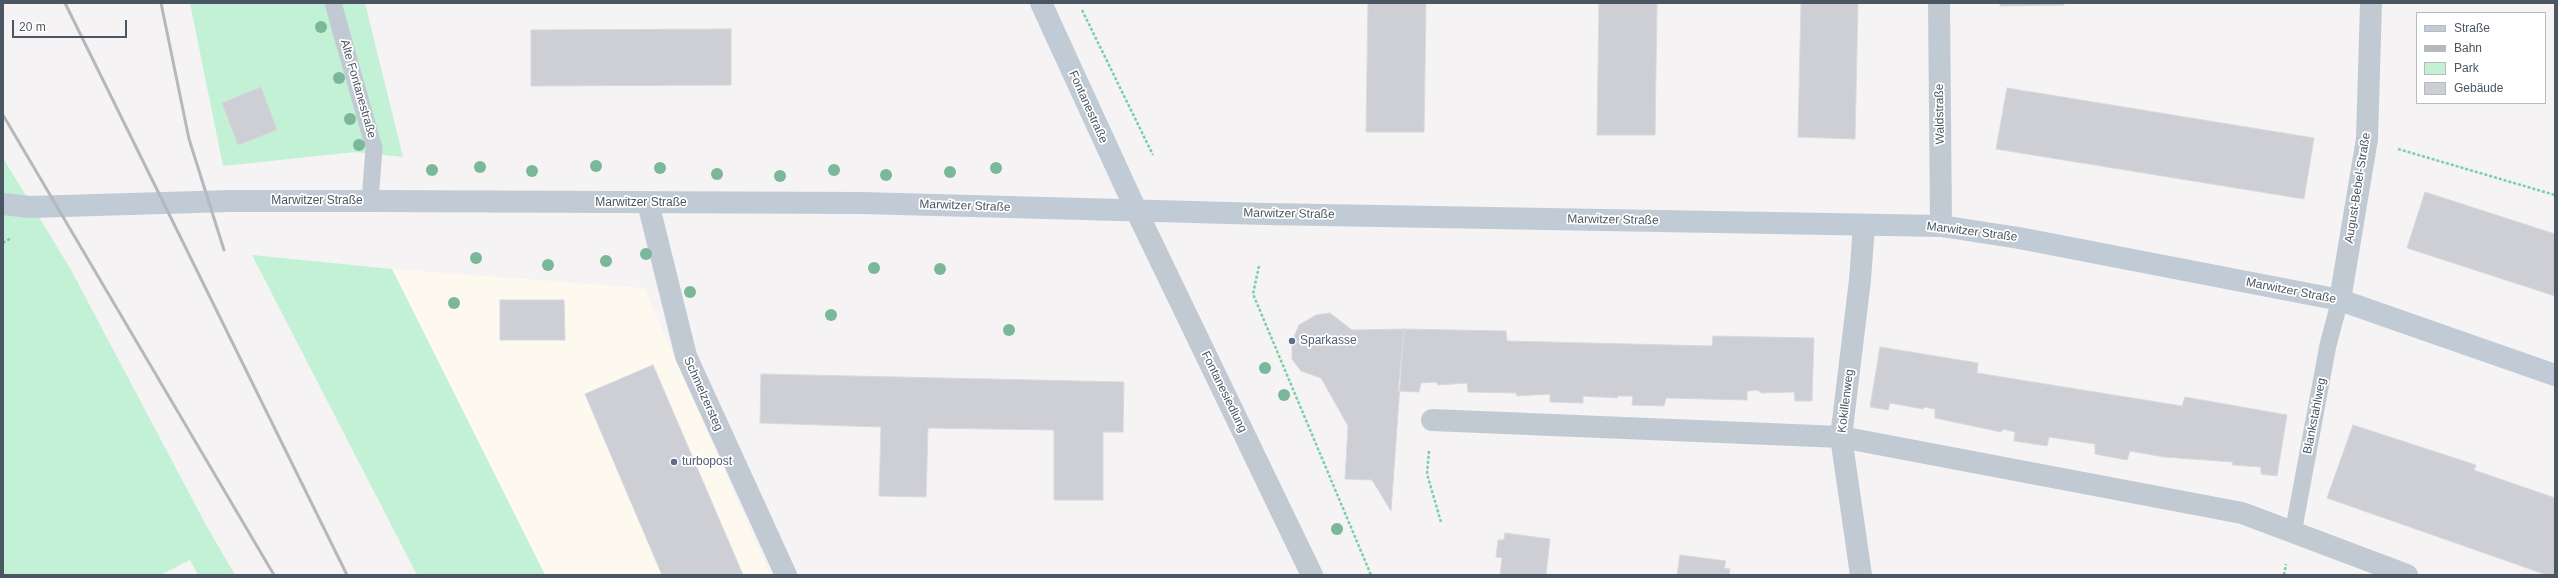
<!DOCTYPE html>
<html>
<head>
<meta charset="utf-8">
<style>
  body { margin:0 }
  #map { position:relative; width:2558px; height:578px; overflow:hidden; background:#f5f3f3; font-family:Helvetica,sans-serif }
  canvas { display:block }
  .frame { position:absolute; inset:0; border:4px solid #4a5661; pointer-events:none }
  .legend { position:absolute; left:2416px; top:12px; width:130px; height:92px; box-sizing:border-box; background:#fff; border:1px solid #b7bbc0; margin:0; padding:5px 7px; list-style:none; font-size:12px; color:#4a5661 }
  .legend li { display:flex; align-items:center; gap:8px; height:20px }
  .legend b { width:20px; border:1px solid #b7bbc0 }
  .scale { position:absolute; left:12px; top:20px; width:115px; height:18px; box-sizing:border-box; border:2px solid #4a5661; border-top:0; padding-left:5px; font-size:12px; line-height:14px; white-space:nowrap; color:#4a5661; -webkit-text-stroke:3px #fff; paint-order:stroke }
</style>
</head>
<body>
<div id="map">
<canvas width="2558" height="578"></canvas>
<div class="frame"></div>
<ul class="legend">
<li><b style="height:5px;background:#c1cbd6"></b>Straße</li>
<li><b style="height:5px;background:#b5b8bd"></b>Bahn</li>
<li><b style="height:11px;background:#c3f1d5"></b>Park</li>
<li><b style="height:11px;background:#cdcfd5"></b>Gebäude</li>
</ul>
<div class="scale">20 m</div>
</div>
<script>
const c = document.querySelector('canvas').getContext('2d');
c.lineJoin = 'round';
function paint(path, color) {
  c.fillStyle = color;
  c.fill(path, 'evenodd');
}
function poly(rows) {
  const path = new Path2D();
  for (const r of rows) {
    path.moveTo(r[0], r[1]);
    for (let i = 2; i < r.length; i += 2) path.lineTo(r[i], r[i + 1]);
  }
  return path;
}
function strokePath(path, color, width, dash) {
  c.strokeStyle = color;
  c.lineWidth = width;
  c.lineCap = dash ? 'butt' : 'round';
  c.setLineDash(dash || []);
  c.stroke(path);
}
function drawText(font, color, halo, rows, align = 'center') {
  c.font = font + ' Helvetica,sans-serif';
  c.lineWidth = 3.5;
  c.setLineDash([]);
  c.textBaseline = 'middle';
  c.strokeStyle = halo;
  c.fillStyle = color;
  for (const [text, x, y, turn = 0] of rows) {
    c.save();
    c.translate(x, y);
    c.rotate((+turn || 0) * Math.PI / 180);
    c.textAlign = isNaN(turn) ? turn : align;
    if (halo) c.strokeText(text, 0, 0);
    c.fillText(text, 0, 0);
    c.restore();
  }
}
const commercial = poly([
  [392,269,644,288,770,575,545,575]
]);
const green = poly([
  [190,3,365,3,403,157,355,152,223,166],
  [3,158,70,268,206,525,235,575,198,575,190,560,160,575,3,575],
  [252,255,392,269,545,575,417,575]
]);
const building = poly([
  [1368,3,1426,3,1424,132,1366,132,1368,3],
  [1599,3,1657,3,1655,135,1597,135,1599,3],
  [1801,3,1858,3,1855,139,1798,137,1801,3],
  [2000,3,2064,3,2064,5,2000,6,2000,3],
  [731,29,731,85,531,86,531,30,731,29],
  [261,87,277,130,238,145,222,103,261,87],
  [2007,88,2314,138,2304,199,1996,149,2007,88],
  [2425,192,2555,234,2555,296,2407,248,2425,192],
  [500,300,564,300,565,340,500,340,500,300],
  [1330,313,1352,330,1404,329,1391,511,1372,480,1345,479,1348,426,1321,378,1301,371,1292,359,1292,341,1299,325,1316,315,1330,313],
  [1404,329,1506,331,1507,341,1712,346,1713,336,1814,338,1812,401,1795,401,1794,392,1762,393,1757,390,1747,391,1747,400,1666,398,1664,406,1632,405,1633,396,1618,396,1617,398,1583,396,1583,403,1550,402,1550,394,1517,396,1516,393,1468,392,1467,383,1438,385,1436,382,1421,383,1419,392,1398,391,1404,329],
  [1880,347,1978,363,1977,373,2182,406,2185,397,2287,415,2277,476,2261,474,2261,467,2232,465,2233,462,2164,457,2130,451,2127,460,2095,454,2095,444,2049,437,2047,446,2014,441,2015,432,2003,429,2001,432,1935,418,1935,409,1924,407,1923,409,1890,403,1888,410,1870,407,1880,347],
  [653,365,743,575,662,575,585,394,653,365],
  [761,374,1124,382,1123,432,1103,432,1103,500,1054,500,1054,430,928,428,926,497,879,496,881,427,760,423,761,374],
  [2353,425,2476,465,2474,470,2555,498,2555,575,2547,575,2327,498,2353,425],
  [1505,533,1550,539,1546,575,1500,575,1502,558,1496,557,1498,540,1504,540,1505,533],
  [1680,555,1726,561,1724,568,1730,569,1729,575,1677,575,1680,555]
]);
const path = poly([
  [1082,10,1153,155],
  [2398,149,2555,195],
  [3,243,11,238],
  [1259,266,1253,294,1371,575],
  [1429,451,1427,474,1441,522],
  [2284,575,2286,564]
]);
const lane = poly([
  [333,3,374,148,370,201],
  [2293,533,2328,345,2340,300]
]);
const street = poly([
  [1939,3,1941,226],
  [648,203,686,356,786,575],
  [1136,210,1312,575],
  [2340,300,2367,139,2371,3],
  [1432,420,1841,437,2242,513,2407,575],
  [1861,575,1841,437,1860,280,1864,225]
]);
const secondary = poly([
  [1041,3,1136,210],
  [3,204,30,207,230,201,370,201,862,203,1266,214,1941,226,2019,238,2340,300,2555,375]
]);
const rail = poly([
  [65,3,347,575],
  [161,3,189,139,224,250],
  [3,115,274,575]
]);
const trees = [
  [321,27],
  [339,78],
  [350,119],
  [359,145],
  [596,166],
  [480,167],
  [660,168],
  [996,168],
  [432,170],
  [834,170],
  [532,171],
  [950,172],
  [717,174],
  [886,175],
  [780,176],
  [646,254],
  [476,258],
  [606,261],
  [548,265],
  [874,268],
  [940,269],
  [690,292],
  [454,303],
  [831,315],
  [1009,330],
  [1265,368],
  [1284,395],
  [1337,529]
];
const markers = [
  [1292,341,4,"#5c6f8a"],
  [674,462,4,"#5c6f8a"]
];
const streetNames = [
  ["Alte Fontanestraße",358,89,74],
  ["Fontanestraße",1088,107,66],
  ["Waldstraße",1940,114,-91],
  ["August-Bebel-Straße",2358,188,-81],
  ["Marwitzer Straße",317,201],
  ["Marwitzer Straße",641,203],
  ["Marwitzer Straße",965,206,2],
  ["Marwitzer Straße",1289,214,1],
  ["Marwitzer Straße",1613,220,1],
  ["Marwitzer Straße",1972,232,7],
  ["Marwitzer Straße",2291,291,11],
  ["Fontanesiedlung",1224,392,64],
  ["Schmelzersteg",703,394,66],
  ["Kokillenweg",1846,401,-83],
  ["Blankstahlweg",2315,416,-79]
];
const serviceNames = [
  ["Sparkasse",1300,341],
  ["turbopost",682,462]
];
paint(commercial, '#fdf9ef');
paint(green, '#c3f1d5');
paint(building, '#cdcfd5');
strokePath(building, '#d7d9de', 1);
strokePath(path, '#7ad0a6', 2.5, [3, 2]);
strokePath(lane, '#c1cad2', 17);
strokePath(street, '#c1cad2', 22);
strokePath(secondary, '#c1cbd6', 22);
strokePath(rail, '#b5b8bd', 3);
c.fillStyle = '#7bb799';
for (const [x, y] of trees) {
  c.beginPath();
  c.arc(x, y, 6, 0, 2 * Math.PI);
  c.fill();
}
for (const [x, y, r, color] of markers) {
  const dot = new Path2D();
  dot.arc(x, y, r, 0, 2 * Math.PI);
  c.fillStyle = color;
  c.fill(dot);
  strokePath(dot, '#fff', 1.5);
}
drawText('12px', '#4a5661', '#fff', streetNames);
drawText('12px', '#4e5e75', '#fff', serviceNames, 'left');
</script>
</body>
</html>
